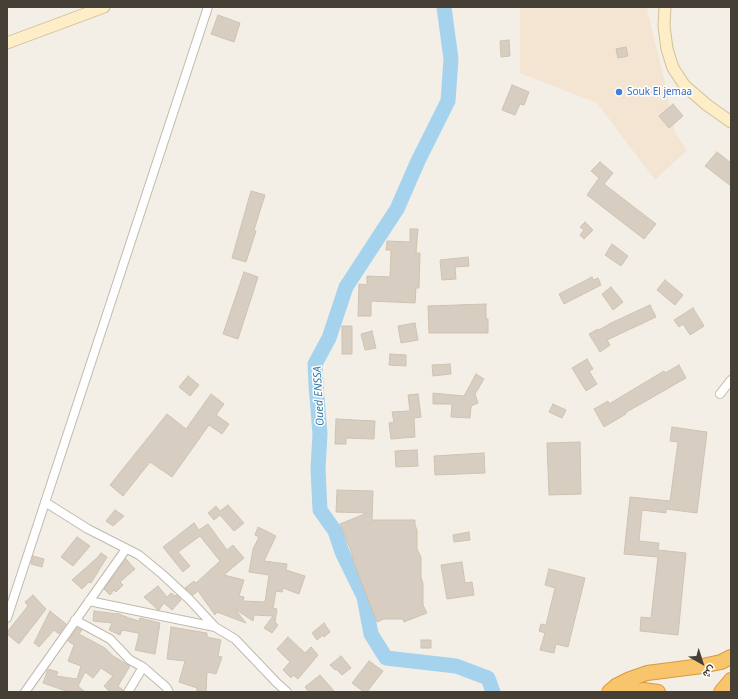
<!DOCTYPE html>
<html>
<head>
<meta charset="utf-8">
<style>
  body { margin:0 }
  #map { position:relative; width:738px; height:699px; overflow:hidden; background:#f3efe7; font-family:"Noto Sans",Vazirmatn,sans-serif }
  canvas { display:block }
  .frame { position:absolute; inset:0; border:8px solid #463f36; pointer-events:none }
  .north { position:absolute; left:682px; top:643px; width:40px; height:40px; -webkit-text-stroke:3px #fff; paint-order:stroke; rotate:141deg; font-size:11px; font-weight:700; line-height:16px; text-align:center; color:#463f36 }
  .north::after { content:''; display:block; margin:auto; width:14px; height:18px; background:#463f36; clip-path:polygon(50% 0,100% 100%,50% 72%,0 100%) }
</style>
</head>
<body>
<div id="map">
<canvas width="738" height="699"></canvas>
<div class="frame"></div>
<div class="north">ش</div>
</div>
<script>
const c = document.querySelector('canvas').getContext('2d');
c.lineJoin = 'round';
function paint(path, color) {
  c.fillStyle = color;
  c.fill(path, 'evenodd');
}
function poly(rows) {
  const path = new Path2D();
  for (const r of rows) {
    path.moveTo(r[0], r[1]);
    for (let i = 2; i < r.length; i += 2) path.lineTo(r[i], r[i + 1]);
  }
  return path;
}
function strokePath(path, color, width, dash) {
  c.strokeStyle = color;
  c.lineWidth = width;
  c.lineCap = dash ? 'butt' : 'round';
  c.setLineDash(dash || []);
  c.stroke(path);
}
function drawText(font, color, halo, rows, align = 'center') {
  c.font = font + ' "Noto Sans",sans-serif';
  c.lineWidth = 3;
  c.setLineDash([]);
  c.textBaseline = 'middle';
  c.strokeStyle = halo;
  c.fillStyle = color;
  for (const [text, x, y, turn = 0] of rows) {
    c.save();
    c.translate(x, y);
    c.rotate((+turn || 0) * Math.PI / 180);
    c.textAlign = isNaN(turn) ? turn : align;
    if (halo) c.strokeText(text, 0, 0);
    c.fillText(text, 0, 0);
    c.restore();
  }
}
const commercial = poly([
  [520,7,648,7,647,10,665,82,675,133,687,150,655,180,597,103,520,73]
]);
const river = poly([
  [444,7,451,59,448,101,418,161,397,209,346,287,329,338,315,364,316,385,320,434,318,469,320,510,335,531,342,552,364,597,371,634,386,658,456,666,488,678,493,692]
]);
const building = poly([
  [218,15,240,23,234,42,211,34,218,15],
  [509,40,510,56,501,57,500,41,509,40],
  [626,47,628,56,618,58,616,49,626,47],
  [512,85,529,92,524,105,520,104,515,115,502,110,512,85],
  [673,104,683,116,669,128,659,116,673,104],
  [717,152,731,163,731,186,705,166,717,152],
  [600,162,613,173,604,184,656,224,644,239,587,195,599,178,591,171,600,162],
  [251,191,265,195,254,230,256,231,246,262,232,258,251,191],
  [585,222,593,230,584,239,580,235,584,230,580,227,585,222],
  [410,229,418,229,416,253,420,253,419,288,416,288,415,303,371,301,371,316,358,316,359,284,367,285,367,276,390,277,391,250,386,250,387,241,410,242,410,229],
  [612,244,628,256,621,266,605,255,612,244],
  [468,257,469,266,455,267,456,279,442,280,440,260,468,257],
  [244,272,258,277,238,339,223,334,244,272],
  [592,277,593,280,598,278,601,285,564,304,559,294,592,277],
  [665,280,683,295,675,305,657,290,665,280],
  [611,287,623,302,613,310,602,294,611,287],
  [486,304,486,319,488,319,488,333,429,333,428,306,486,304],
  [650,305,656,317,607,340,610,345,600,352,589,334,598,329,599,330,611,323,650,305],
  [693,308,704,326,690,335,683,324,679,327,674,320,693,308],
  [415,323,418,340,401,343,398,326,415,323],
  [342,326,352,326,352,354,342,354,342,326],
  [372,331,376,348,365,350,361,334,372,331],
  [390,354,406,355,406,366,389,365,390,354],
  [587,359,593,369,589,371,597,384,586,391,572,368,587,359],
  [450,364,451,374,433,376,432,365,450,364],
  [679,365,686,378,625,413,626,414,604,427,594,409,608,401,609,404,664,371,665,373,679,365],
  [476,374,484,379,475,394,478,403,471,406,470,418,451,417,452,404,433,404,433,393,464,396,476,374],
  [188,376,199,385,190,396,179,387,188,376],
  [211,394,224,404,216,415,229,424,222,434,209,425,172,477,150,462,123,496,110,485,167,414,186,429,211,394],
  [418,394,421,417,414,418,415,437,391,439,389,423,394,422,392,412,410,411,408,395,418,394],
  [553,404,566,410,562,418,549,412,553,404],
  [336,419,375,421,374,439,346,438,346,444,335,444,336,419],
  [672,427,707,432,697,513,666,509,666,513,642,510,639,541,659,543,658,550,686,553,678,635,640,631,641,617,651,618,658,557,624,554,630,497,670,501,678,442,670,441,672,427],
  [580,442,581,494,549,495,547,443,580,442],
  [417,450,418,466,396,467,395,451,417,450],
  [484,453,485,473,435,475,434,456,484,453],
  [337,490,373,491,372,520,415,520,415,525,417,530,417,549,421,557,421,577,423,584,423,605,427,613,404,622,403,619,384,619,377,622,353,561,353,556,340,524,367,513,336,512,337,490],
  [228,505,244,523,234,531,220,515,214,520,208,513,216,506,220,511,228,505],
  [115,510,124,516,113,526,106,521,115,510],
  [194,523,199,530,208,524,227,550,233,545,244,558,224,575,244,580,239,596,244,597,243,601,265,602,269,575,249,572,253,549,259,537,255,535,258,527,276,536,264,561,287,564,286,570,305,576,299,594,283,588,282,592,276,591,273,608,277,609,275,622,278,625,272,633,264,628,273,616,254,615,253,621,235,609,246,623,217,612,215,615,198,591,193,595,185,588,194,581,196,583,220,561,200,536,178,552,190,566,183,572,163,547,194,523],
  [469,532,470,540,454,542,453,535,469,532],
  [77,537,90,546,73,566,61,557,77,537],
  [101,553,107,557,91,583,89,582,82,589,72,580,98,557,101,553],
  [33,556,44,559,42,567,31,564,33,556],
  [126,559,135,569,120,582,123,585,116,592,114,590,110,595,104,589,126,559],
  [462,562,465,583,472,582,474,595,447,599,441,565,462,562],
  [549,569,585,578,568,647,556,644,554,653,540,650,545,633,539,631,541,624,546,625,555,588,545,585,549,569],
  [158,586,167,597,171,593,175,596,177,595,181,600,172,610,164,603,159,610,157,609,144,597,158,586],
  [33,595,46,609,19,644,7,634,7,632,28,606,25,602,33,595],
  [50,611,66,624,59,634,54,630,39,647,34,643,50,611],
  [94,611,117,614,117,613,129,618,139,621,140,618,160,623,155,654,135,650,139,635,138,633,122,630,120,635,109,630,112,623,93,621,94,611],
  [324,623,330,632,324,637,323,635,317,640,312,633,324,623],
  [171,627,207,633,207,637,221,640,218,656,222,657,216,674,207,672,206,692,197,691,197,688,179,682,185,661,167,659,171,627],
  [77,628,82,630,79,634,105,648,113,656,130,666,118,686,123,690,123,692,110,692,104,686,113,676,101,668,93,678,85,672,78,686,85,692,69,692,43,683,48,669,58,672,56,676,77,679,81,666,68,661,74,645,68,641,77,628],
  [288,637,305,653,311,647,318,655,298,679,293,675,291,678,283,670,290,662,277,649,288,637],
  [421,640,431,640,431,648,421,648,421,640],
  [341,656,351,668,342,675,336,669,335,670,330,665,341,656],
  [369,661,383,671,367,692,364,692,352,683,369,661],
  [320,675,327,683,335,692,309,692,305,687,320,675]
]);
const street = poly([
  [720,394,731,380],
  [45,502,88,529,139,555,162,574,190,600,215,627,235,639,277,683,287,692],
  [89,601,215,627],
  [7,618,208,7],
  [75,620,110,639,130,660,143,667,166,687,169,692],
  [25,692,126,549],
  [128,692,143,667]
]);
const secondary = poly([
  [665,7,664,26,667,49,673,68,685,86,707,105,731,122],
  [7,43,104,7]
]);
const highway = poly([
  [609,692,616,686,630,679,647,673,702,666,721,662,731,657],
  [629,692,643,690,658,692],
  [721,692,731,680]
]);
const markers = [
  [619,92,4,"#3f7fe0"]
];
const shopNames = [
  ["Souk El jemaa",627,92]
];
const waterNames = [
  ["Oued ENSSA",319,396,-93]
];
paint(commercial, '#f4e5d3');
strokePath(river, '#a5d3ee', 15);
paint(building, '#d7cdc0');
strokePath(building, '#cfc2b0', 1);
strokePath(street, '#c1b9ad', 10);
strokePath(secondary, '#d1c098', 13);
strokePath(highway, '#d8993c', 16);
strokePath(street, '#fff', 8);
strokePath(secondary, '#fdeec8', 11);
strokePath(highway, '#f9c56c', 14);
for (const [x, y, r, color] of markers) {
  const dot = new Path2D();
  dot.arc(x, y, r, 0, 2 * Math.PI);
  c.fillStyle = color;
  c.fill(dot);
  strokePath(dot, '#fff', 1.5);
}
drawText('10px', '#366cbe', '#fff', shopNames, 'left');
drawText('italic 11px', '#317aa6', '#fff', waterNames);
</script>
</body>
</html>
